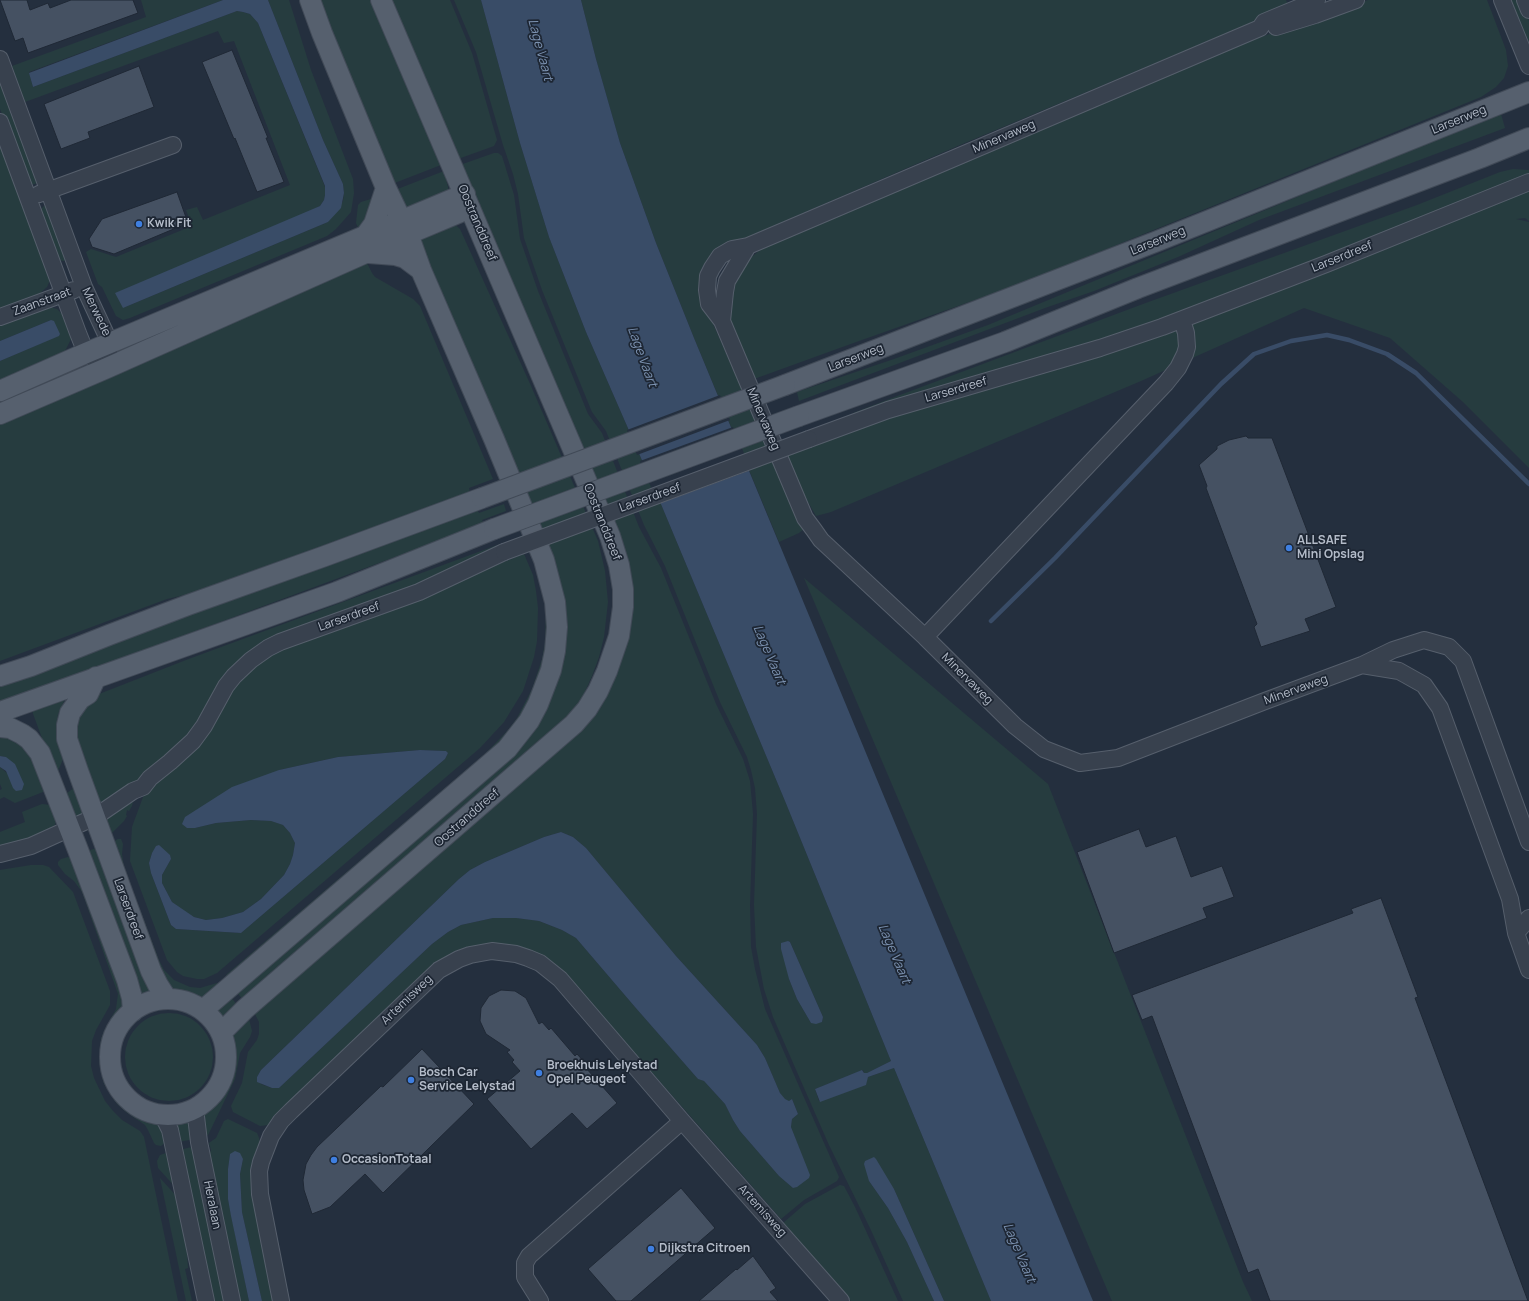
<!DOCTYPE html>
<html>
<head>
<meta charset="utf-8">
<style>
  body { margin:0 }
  canvas { display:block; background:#242f3e }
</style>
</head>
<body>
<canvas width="1529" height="1301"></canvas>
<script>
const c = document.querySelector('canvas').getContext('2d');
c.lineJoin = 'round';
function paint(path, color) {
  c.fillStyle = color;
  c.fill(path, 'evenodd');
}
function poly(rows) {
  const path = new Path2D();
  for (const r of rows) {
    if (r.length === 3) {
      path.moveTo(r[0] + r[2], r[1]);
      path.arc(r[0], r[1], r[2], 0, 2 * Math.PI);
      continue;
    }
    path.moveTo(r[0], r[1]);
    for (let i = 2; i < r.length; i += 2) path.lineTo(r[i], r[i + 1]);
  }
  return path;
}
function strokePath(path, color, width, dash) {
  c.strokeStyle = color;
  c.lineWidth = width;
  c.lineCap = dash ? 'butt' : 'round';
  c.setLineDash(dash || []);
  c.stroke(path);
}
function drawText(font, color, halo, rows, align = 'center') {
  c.font = font + ' Manrope,sans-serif';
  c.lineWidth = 3.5;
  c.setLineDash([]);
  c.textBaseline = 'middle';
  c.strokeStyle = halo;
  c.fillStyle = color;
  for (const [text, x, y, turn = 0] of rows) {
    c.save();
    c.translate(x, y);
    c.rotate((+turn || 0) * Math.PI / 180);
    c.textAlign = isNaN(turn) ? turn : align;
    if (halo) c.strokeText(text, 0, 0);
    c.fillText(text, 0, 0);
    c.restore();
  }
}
const green = poly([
  [141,0,223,0,29,72,33,87,237,11,243,12,250,14,258,23,325,187,325,195,324,200,320,206,123,308,328,222,343,201,344,193,343,184,323,140,268,0,289,0,311,70,353,179,354,193,351,212,336,229,327,236,130,318,123,320,116,316,102,287,98,284,86,252,91,249,116,257,192,226,186,210,197,207,203,220,290,185,234,41,224,43,218,31,25,102,12,66,146,17],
  [320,0,371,0,441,165,392,184],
  [391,0,450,0,472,53,497,140,494,146,458,159],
  [454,0,481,0,520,143,549,237,586,332,658,497,785,801,891,1061,867,1073,864,1073,863,1070,815,1089,819,1101,843,1092,866,1079,868,1077,894,1068,991,1301,944,1301,894,1189,869,1181,888,1208,907,1242,934,1301,903,1301,870,1228,829,1145,773,1017,764,989,756,947,754,905,757,814,755,788,751,770,747,757,720,702,665,566,644,525,606,431,592,412,542,290,524,238,518,194,513,174,503,145,476,52],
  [788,941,790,942,823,1017,822,1022,811,1023,797,999,789,979],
  [581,0,1286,0,1289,7,960,145,734,243,702,299,804,529,799,533,779,542,694,338,656,243,620,143,596,59],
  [1368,0,1487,0,1506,50,1508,66,1504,78,1496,87,1481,97,1023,283,859,341,754,379,732,324,730,316,731,290,746,262,761,249,1232,47],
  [1511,0,1521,0,1529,21,1529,45],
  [0,72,38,181,35,184,31,185,28,183,0,109],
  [1501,114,1505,128,1259,220,1178,257,1094,291,1045,308,799,401,797,392,894,359,988,325,1473,124],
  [0,135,51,278,47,287,38,295,0,309],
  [494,153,498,153,502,156,514,195,520,239,538,291,588,414,602,433,639,527,661,568,716,704,743,759,750,781,753,814,750,905,751,947,755,969,765,1009,839,1177,837,1181,804,1200,781,1219,565,974,555,965,456,952,435,964,268,1125,260,1126,233,1112,231,1106,242,1083,248,1052,257,1040,259,1034,259,1022,255,1014,581,723,627,596,460,165],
  [561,832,573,837,586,848,676,956,757,1045,765,1058,780,1093,784,1099,789,1101,792,1099,798,1114,792,1119,791,1127,806,1167,809,1173,793,1188,779,1176,740,1131,733,1120,725,1104,704,1081,698,1079,635,1007,576,938,562,930,539,921,517,918,493,918,461,925,448,932,432,944,279,1088,272,1088,261,1084,257,1077,261,1070,459,879,470,870,485,862,544,837],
  [1513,169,1529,170,1529,174,1285,274,1129,332,854,417,853,413,900,395,1143,304,1417,205,1500,172],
  [444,171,448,187,448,192,405,213,395,190],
  [1529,189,1529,221,1525,218,1516,219,1529,222,1529,468,1463,402,1390,338,1304,308,1141,381,831,512,816,516,804,495,786,453,820,444,819,442,835,435,1212,314,1309,280],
  [371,199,368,216,359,230,356,223,358,205,361,202],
  [44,206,47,206,66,259,64,261,58,260,39,211],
  [452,222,460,229,531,386,598,541,605,571,608,602,604,637,599,657,592,676,584,694,573,712,560,728,245,1002,234,989,507,755,563,624,418,240],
  [367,263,372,273,375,277,413,299,420,306,493,479,469,488,470,492,202,591,167,599,0,661,0,418],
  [50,307,57,309,62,314,71,339,62,357,0,382,0,361,60,335,51,320,0,341,0,324],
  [504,504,506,511,482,520,483,522,473,528,0,704,0,685,471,511,478,511,479,513],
  [500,544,502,547,444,575,281,636,190,735,159,764,100,807,75,746,76,719,94,696,186,660],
  [534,551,550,613,544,669,515,730,225,978,227,974,486,753,508,730,517,718,532,689,542,659,545,642,546,611,543,594],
  [524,554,533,575,536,591,538,608,537,641,534,657,523,691,504,722,480,748,217,973,204,979,197,979,183,976,177,972,167,960,130,861,132,827,146,789,234,685,271,653],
  [420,750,446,751,448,753,445,759,241,933,176,929,171,925,151,873,149,863,152,853,171,859,162,875,162,883,172,902,182,910,194,917,206,920,222,918,243,912,261,899,284,875,290,864,293,855,295,843,290,833,283,825,271,821,251,820,216,823,195,828,279,770,338,757],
  [804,578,1048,784,1243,1282,1252,1301,1112,1301],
  [65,699,58,714,57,724,63,751,63,759,56,776,32,711],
  [0,734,7,736,28,748,45,790,43,792,15,803,4,797,0,799,0,790,2,789,0,784,0,767,8,774,6,757,0,756],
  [77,786,88,814,72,822,64,795],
  [134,797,132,806,129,811,127,810,126,815,127,816,124,821,110,835,104,820],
  [42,804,50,805,57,818,54,827,50,832,0,848,0,832,25,822,22,812],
  [118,839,121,839,123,844,122,854,124,867,159,960,164,970,174,980,190,987,200,988,217,983,219,985,201,999,178,994,167,987,109,844],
  [100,847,152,993,142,997,141,997,84,852],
  [75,855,126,991,124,1010,115,1023,107,1041,106,1060,107,1071,115,1091,122,1099,130,1107,139,1113,153,1119,160,1124,166,1142,161,1146,156,1145,154,1143,148,1130,145,1125,126,1112,117,1104,104,1084,101,1072,99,1061,101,1039,105,1029,116,1009,118,994,82,892,74,881,65,874,58,865,58,862,61,859],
  [31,865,43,865,49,867,73,892,110,991,110,1005,96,1030,92,1041,91,1066,94,1078,105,1101,113,1111,122,1120,140,1131,144,1137,178,1301,0,1301,0,870],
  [228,994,239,1007,224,1019,216,1011],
  [169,1057,44],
  [249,1019,252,1031,250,1037,240,1053,235,1079,211,1129,208,1135,203,1137,202,1117,204,1111,220,1093,229,1077,232,1058,232,1035],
  [228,1119,257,1133,259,1138,260,1143,254,1161,274,1301,262,1301,242,1212,240,1174,243,1159,230,1154,228,1169,228,1199,249,1301,237,1301,208,1158,211,1150,209,1143,216,1138,224,1121],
  [186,1120,190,1121,195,1139,178,1142,175,1123],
  [196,1146,227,1301,210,1301,179,1150],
  [169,1152,178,1190,158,1168,157,1161,160,1155],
  [160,1178,180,1200,185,1225,188,1268,185,1269,192,1301,186,1301],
  [840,1185,844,1186,855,1207,898,1301,851,1301,783,1223,805,1204]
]);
const water = poly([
  [223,0,268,0,323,140,343,184,344,193,341,208,328,222,123,308,115,293,320,206,324,200,325,195,325,186,258,23,250,14,243,12,237,11,33,87,29,73],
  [481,0,581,0,596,59,620,143,656,243,694,338,1093,1301,991,1301,894,1068,868,1077,866,1085,820,1102,815,1089,862,1070,864,1073,867,1073,891,1061,785,801,658,497,586,332,549,237,520,143],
  [51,320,54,321,60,334,59,336,0,361,0,341],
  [420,750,446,751,448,753,445,759,241,933,176,929,171,925,151,873,149,863,152,853,156,846,159,845,170,855,171,859,162,875,162,883,172,902,194,917,206,920,222,918,243,912,261,899,284,875,290,864,293,855,295,843,290,833,283,825,271,821,251,820,216,823,195,828,187,828,182,824,185,817,232,787,279,770,338,757],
  [0,756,6,757,15,764,24,784,22,790,16,791,13,788,6,771,0,767],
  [561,832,573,837,586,848,676,956,757,1045,765,1058,780,1093,785,1099,789,1101,792,1099,798,1114,792,1119,791,1127,810,1175,809,1178,797,1187,793,1188,779,1176,740,1131,733,1120,725,1104,704,1081,698,1079,635,1007,576,938,562,930,539,921,516,918,493,918,461,925,448,932,432,944,279,1088,272,1088,257,1082,257,1077,261,1070,459,879,470,870,485,862,544,837],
  [788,941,790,942,823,1017,822,1022,816,1024,811,1023,797,999,789,979,781,949,781,943],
  [235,1151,240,1153,243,1159,240,1174,242,1212,262,1301,249,1301,231,1216,228,1199,228,1169,230,1154],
  [874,1157,876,1159,894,1189,944,1301,934,1301,907,1242,888,1208,869,1181,864,1164,865,1161]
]);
const pier = poly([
  [720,395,730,420,637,455,627,430],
  [733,427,751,470,658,504,640,461]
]);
const stream = poly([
  [991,621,1055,558,1221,384,1254,354,1291,341,1327,335,1349,340,1387,354,1416,373,1529,484]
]);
const building = poly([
  [0,0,27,0,30,10,48,3,50,8,71,0,133,0,138,13,28,53,23,38,15,41,0,0],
  [232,50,268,138,266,138,284,182,257,192,235,138,234,139,202,62,232,50],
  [139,66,154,107,88,132,90,138,61,149,44,104,139,66],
  [177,192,188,223,114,254,92,247,89,239,102,219,177,192],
  [1246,436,1248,438,1272,438,1336,607,1305,619,1310,631,1261,647,1254,627,1257,624,1206,488,1207,486,1199,465,1217,449,1217,446,1229,440,1246,436],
  [1139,829,1146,847,1176,836,1191,877,1222,866,1234,897,1203,908,1207,918,1114,953,1077,852,1139,829],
  [1381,898,1418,997,1415,998,1528,1301,1270,1301,1258,1269,1248,1273,1152,1016,1142,1020,1132,995,1353,913,1351,909,1381,898],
  [501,990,515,991,526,998,539,1024,542,1022,549,1030,551,1028,575,1056,577,1054,588,1066,586,1068,617,1103,587,1129,572,1113,531,1149,487,1099,520,1071,512,1062,514,1060,507,1052,510,1050,486,1034,480,1021,481,1008,489,996,501,990],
  [422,1049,474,1104,383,1193,365,1174,330,1207,312,1214,304,1190,303,1180,306,1164,311,1155,317,1147,381,1086,383,1087,422,1049],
  [681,1188,715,1228,631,1301,616,1301,588,1269,681,1188],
  [753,1256,776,1288,770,1292,778,1301,699,1301,736,1269,737,1270,753,1256]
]);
const minor = poly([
  [1317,0,1264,22,1260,28,748,246,732,249,720,256,712,268,708,276,707,290,709,304,722,321,805,518,814,530,821,540,925,637,1015,726,1044,749,1080,763,1118,758,1265,701,1362,665,1393,650,1424,640,1449,647,1463,661,1529,842],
  [1502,0,1529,66],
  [1525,0,1529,10],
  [1276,27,1315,15,1356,0],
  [0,59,84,287,110,343,107,368,86,353,78,333,0,122],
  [39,194,173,145],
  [0,317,74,290],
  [722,321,725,292,727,281,748,246],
  [809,439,888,410,1100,348,1162,327,1326,264,1529,182],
  [925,637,1166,383,1178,368,1185,354,1187,347,1186,333,1182,320],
  [1362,665,1399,671,1424,685,1440,708,1510,899,1516,933,1529,970],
  [0,854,31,846,95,817,133,791,143,787,150,778,170,762,193,741,204,726,226,686,234,676,251,660,268,648,280,642,419,592,504,552],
  [1516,933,1529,918],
  [195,1108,199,1142,232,1301],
  [159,1114,164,1118,170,1130,206,1301],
  [281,1301,260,1194,259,1171,261,1162,271,1136,281,1121,291,1111,439,970,459,959,470,955,492,951,516,954,528,958,540,963,560,979,682,1121,841,1301],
  [540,1301,525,1277,525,1263,529,1256,682,1121]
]);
const major = poly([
  [366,235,374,224,386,188],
  [369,253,395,255,405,258,421,270],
  [785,385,1155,242,1529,92],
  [0,391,86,353,465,194],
  [0,414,107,368,408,234,470,208],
  [799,416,1005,342,1138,288,1480,158,1529,138],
  [0,676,31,666,109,635,188,605,325,556,482,498],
  [96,677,88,694,80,699,70,713,67,725,67,739,78,771,151,971,158,985,167,999],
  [0,712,337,592,494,529],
  [0,727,10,728,22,734,29,739,40,753,78,850,127,980,132,998,133,1011],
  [168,1057,58],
  [203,1010,507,749,529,721,538,704,551,670,555,651,557,627,555,602,544,560,494,439,421,270,408,234,386,188,322,33,310,0],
  [221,1033,245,1009,574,724,587,709,598,691,607,671,619,636,623,607,623,589,619,565,610,536,381,0]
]);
const minorBridge = poly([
  [504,552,809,439]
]);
const majorBridge = poly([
  [482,498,785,385],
  [494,529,799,416]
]);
const markers = [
  [139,224,4,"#3f7fe0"],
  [1289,548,4,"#3f7fe0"],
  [539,1073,4,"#3f7fe0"],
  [411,1080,4,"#3f7fe0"],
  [334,1160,4,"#3f7fe0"],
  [651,1249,4,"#3f7fe0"]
];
const streetNames = [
  ["Larserweg",1459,120,-22],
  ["Minervaweg",1004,137,-23],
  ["Oostranddreef",477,223,67],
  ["Larserweg",1158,241,-22],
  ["Larserdreef",1342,257,-22],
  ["Zaanstraat",42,302,-20],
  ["Merwede",96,312,65],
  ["Larserweg",856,358,-21],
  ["Larserdreef",956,390,-16],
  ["Minervaweg",763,419,67],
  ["Larserdreef",650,498,-20],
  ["Oostranddreef",602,522,68],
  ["Larserdreef",349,617,-20],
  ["Minervaweg",967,679,45],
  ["Minervaweg",1296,690,-20],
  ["Oostranddreef",467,818,-41],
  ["Larserdreef",128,909,70],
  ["Artemisweg",407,1000,-44],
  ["Heralaan",212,1205,79],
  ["Artemisweg",762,1211,48]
];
const poiNames = [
  ["Kwik Fit",147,224],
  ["ALLSAFE",1297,541],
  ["Mini Opslag",1297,555],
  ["Broekhuis Lelystad",547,1066],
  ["Opel Peugeot",547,1080],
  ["Bosch Car",419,1073],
  ["Service Lelystad",419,1087],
  ["OccasionTotaal",342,1160],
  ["Dijkstra Citroen",659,1249]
];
const waterNames = [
  ["Lage Vaart",540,50,75],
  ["Lage Vaart",642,357,70],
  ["Lage Vaart",769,655,67],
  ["Lage Vaart",894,954,67],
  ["Lage Vaart",1019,1253,67]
];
paint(green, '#263c3f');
paint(water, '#394c67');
paint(pier, '#242f3e');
strokePath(stream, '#394c67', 4.5);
paint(building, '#455162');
strokePath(building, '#1f2835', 1);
strokePath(minor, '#565f6c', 18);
strokePath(major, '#414a57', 22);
strokePath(minor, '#38414e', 16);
strokePath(major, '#56606e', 20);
strokePath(minorBridge, '#565f6c', 18, []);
strokePath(majorBridge, '#414a57', 22, []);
strokePath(minorBridge, '#38414e', 16);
strokePath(majorBridge, '#56606e', 20);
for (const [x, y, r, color] of markers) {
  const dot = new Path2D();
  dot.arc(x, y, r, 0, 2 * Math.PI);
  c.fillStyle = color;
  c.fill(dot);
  strokePath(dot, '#1d2633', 1.5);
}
drawText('12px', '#b4bcc9', '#1d2633', streetNames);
drawText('bold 12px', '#b4bcc9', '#1d2633', poiNames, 'left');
drawText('italic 13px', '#7c92b1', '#1d2633', waterNames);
</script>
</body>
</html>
